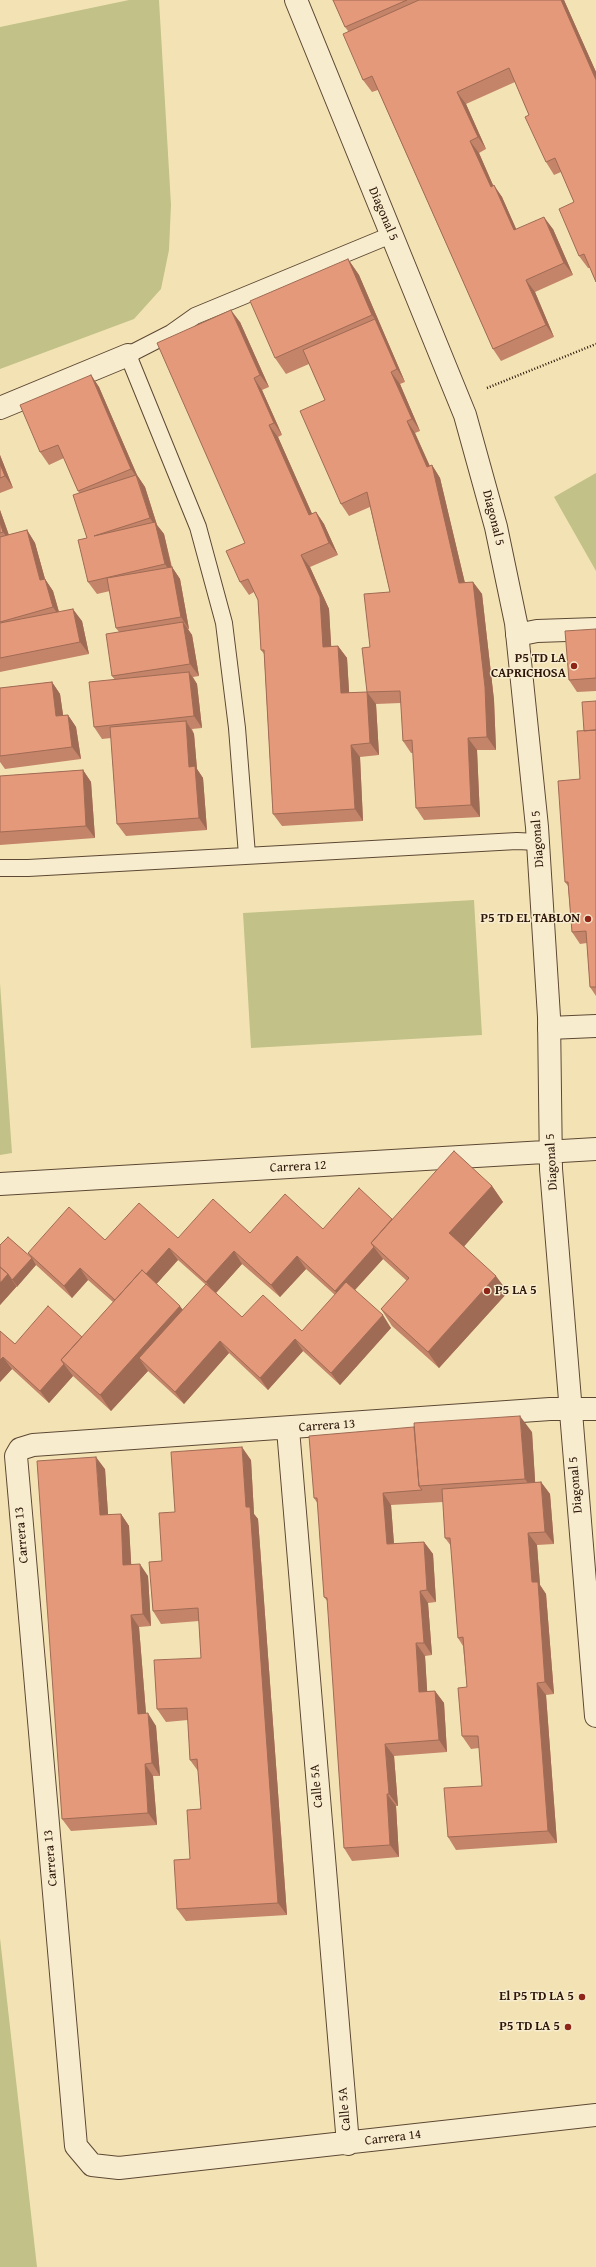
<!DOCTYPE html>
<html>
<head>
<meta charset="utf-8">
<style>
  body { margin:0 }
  canvas { display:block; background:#f3e3b4 }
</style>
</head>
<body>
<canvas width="596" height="2267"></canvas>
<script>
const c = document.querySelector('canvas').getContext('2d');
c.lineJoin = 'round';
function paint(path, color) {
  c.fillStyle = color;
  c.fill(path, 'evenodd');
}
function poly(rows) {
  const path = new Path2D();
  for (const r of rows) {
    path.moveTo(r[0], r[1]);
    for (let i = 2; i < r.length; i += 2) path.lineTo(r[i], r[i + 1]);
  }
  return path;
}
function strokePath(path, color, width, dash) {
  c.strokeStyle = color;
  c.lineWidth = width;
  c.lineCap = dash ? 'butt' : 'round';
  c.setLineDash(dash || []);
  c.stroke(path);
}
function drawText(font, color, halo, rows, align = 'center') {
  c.font = font + ' "Gentium Book Plus",serif';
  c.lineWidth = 3;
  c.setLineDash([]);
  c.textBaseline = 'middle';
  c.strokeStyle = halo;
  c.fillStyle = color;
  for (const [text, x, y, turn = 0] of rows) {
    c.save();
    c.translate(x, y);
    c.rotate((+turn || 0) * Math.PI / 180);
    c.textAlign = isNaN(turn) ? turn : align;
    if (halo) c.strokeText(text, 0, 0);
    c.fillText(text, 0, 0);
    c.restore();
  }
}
const green = poly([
  [129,0,159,0,171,205,169,250,161,289,134,319,0,369,0,27],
  [596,473,596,571,554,497],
  [474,900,482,1035,251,1048,243,913],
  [0,983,12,1153,0,1155],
  [0,1938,37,2267,0,2267]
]);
const path = poly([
  [487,388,596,344]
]);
const service = poly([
  [247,855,237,728,224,623,198,527,128,355,171,333,195,316,391,235],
  [0,868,28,868,517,841,538,842]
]);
const pedestrian = poly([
  [549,1028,596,1026]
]);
const minor = poly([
  [296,0,465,415,496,527,516,623,537,827,549,1017,551,1169,596,1716],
  [0,408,128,355],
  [517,635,537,631,596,629],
  [0,1184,596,1149],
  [596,1409,550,1409,33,1445,20,1449,16,1456,76,2146,92,2165,119,2168,596,2115],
  [288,1429,348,2144]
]);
const wall = poly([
  [333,0,564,0,596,72,596,282,590,268,588,268,579,256,574,202,561,172,554,175,546,162,529,115,515,82,466,104,486,149,479,153,493,185,502,197,516,229,553,229,573,275,535,292,554,337,501,361,493,349,378,90,372,92,363,80,348,31,345,27],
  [348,259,359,275,405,382,400,384,420,431,415,433,430,466,432,465,440,478,465,583,473,582,482,594,494,700,496,750,477,750,480,817,424,820,416,808,413,753,411,753,403,741,401,703,376,704,379,755,360,757,363,821,282,826,273,814,264,654,261,650,258,600,254,592,249,595,240,582,245,543,240,322,269,387,262,390,282,435,278,437,312,514,316,512,324,524,338,555,310,567,329,609,331,646,338,646,347,658,349,693,367,692,370,647,390,592,370,507,349,516,341,504,325,400,309,364,286,374,275,358],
  [91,375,99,387,137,475,145,487,157,525,164,534,172,567,180,579,189,629,188,629,192,635,199,676,193,677,197,684,202,728,192,729,194,734,197,769,203,778,207,830,126,836,117,824,111,738,102,739,94,727,115,680,112,676,119,632,116,628,110,591,97,594,88,582,87,538,79,493,64,458,49,465,40,452],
  [0,455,13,488,0,493],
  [0,510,9,535,27,530,35,543,45,579,53,591,59,612,82,621,89,654,0,672],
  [596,629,596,691,577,692,569,680],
  [52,682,60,694,63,715,68,715,76,727,81,759,5,769,0,762,0,688],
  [596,701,596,996,590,987,587,943,580,944,572,932,568,886,565,882,580,779,584,731],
  [83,770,91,782,95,838,0,845,0,776],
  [492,1186,503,1202,464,1246,508,1292,439,1368,392,1326,381,1309,407,1281,383,1259,355,1290,391,1328,340,1385,303,1351,268,1390,229,1353,184,1404,148,1371,111,1411,73,1376,49,1403,12,1369,0,1382,0,1331,15,1344,82,1337,113,1302,88,1280,72,1298,36,1265,0,1305,8,1237,32,1258,28,1253,105,1240,178,1238,323,1229,392,1219],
  [178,1260,206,1285,183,1310,156,1284],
  [242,1264,280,1297,306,1269,335,1295,302,1331,242,1317,216,1293],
  [532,1432,535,1482,541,1482,550,1494,554,1544,537,1545,540,1585,546,1594,554,1694,546,1695,557,1843,456,1850,448,1837,482,1786,479,1748,471,1749,462,1736,467,1687,463,1646,458,1638,451,1546,445,1538,443,1502,391,1505,394,1544,424,1542,433,1554,436,1602,428,1603,432,1655,425,1656,427,1691,435,1691,444,1703,447,1752,394,1756,398,1806,396,1806,399,1857,352,1861,344,1848,328,1602,324,1597,318,1504,314,1498],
  [251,1460,254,1514,258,1519,287,1915,186,1921,177,1909,190,1859,201,1809,198,1771,190,1760,188,1720,166,1722,157,1709,201,1658,199,1621,161,1624,153,1611,162,1561,175,1512],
  [105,1469,108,1515,121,1514,129,1526,131,1564,148,1576,151,1626,139,1627,146,1713,156,1726,160,1776,153,1776,157,1825,71,1831,62,1819]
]);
const shadedWall = poly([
  [561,0,564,0,596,72,596,80],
  [457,92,466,104,486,149,478,137],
  [470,141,479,153,499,199,491,187],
  [494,185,502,197,522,242,514,230],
  [544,217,553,229,573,275,564,263],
  [348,259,359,275,405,382,397,369,375,319,372,315],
  [526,280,535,292,554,337,546,325],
  [231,310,240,322,269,387,260,375],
  [391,372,400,384,420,431,412,419],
  [91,375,99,387,137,475,145,487,157,525,164,534,172,570,172,567,180,579,189,629,181,617,173,576,165,564,156,527,150,518,138,479,131,469],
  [254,378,262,390,282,435,274,423],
  [407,421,415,433,434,476,432,465,440,478,468,596,459,583,427,467],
  [269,425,278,437,318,527,309,515],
  [0,455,13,488,5,476,0,464],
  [0,510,12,544,3,532,0,522],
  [316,512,324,524,338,555,329,543],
  [27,530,35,543,45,579,53,591,61,619,53,607,40,580],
  [301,555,310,567,329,609,332,659,323,647],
  [473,582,482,594,494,700,496,750,487,737],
  [73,609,82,621,89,654,80,642],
  [183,622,192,635,199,676,190,664],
  [338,646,347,658,350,706,341,693],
  [189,672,197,684,202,728,194,716],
  [52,682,60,694,65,728,56,716],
  [367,692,376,704,379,755,370,743],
  [68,715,76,727,81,759,72,747],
  [186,721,194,734,197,769,203,778,207,830,199,818,189,767],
  [468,738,477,750,480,817,471,805],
  [351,745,360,757,363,821,355,809],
  [83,770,91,782,95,838,86,826],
  [492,1186,503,1202,461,1250,449,1233],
  [374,1247,383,1259,343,1303,335,1291],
  [169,1248,178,1260,128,1316,119,1303],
  [234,1251,242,1264,215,1294,206,1282],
  [297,1256,306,1269,280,1297,271,1285],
  [32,1258,36,1265,17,1287,12,1280],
  [80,1268,88,1280,72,1298,64,1286],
  [8,1274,17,1286,0,1305,0,1283],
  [496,1276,508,1292,439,1368,428,1352],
  [180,1306,192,1322,139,1358,148,1371,111,1411,100,1395],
  [383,1315,391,1328,340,1385,331,1373],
  [295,1339,303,1351,268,1390,260,1378],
  [220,1341,229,1353,184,1404,175,1392],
  [3,1357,12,1369,0,1382,0,1360],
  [64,1364,73,1376,49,1403,40,1391],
  [520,1416,532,1432,536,1495,525,1479],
  [242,1447,251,1460,254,1514,258,1519,287,1915,278,1903,246,1507],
  [96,1457,105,1469,109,1528,100,1515],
  [541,1482,550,1494,554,1544,545,1532],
  [383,1493,391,1505,395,1557,387,1544],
  [121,1514,129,1526,132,1577,123,1565],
  [528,1533,537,1545,540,1585,546,1594,554,1694,545,1682,532,1582],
  [424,1542,433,1554,436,1602,427,1590],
  [140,1564,148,1576,151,1626,143,1614],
  [420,1591,428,1603,432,1655,424,1643],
  [131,1615,139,1627,147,1726,138,1714],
  [416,1643,425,1656,428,1704,419,1692],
  [537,1683,546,1695,557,1843,548,1831],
  [435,1691,444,1703,447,1752,439,1740],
  [148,1713,156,1726,160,1776,152,1763],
  [385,1744,394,1756,398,1806,389,1794],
  [145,1764,153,1776,157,1825,148,1813],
  [387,1794,396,1806,399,1857,390,1845]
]);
const building = poly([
  [333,0,407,0,345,27,333,0],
  [419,0,561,0,596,80,596,282,584,254,579,256,559,209,574,202,555,158,546,162,525,117,529,115,509,68,457,92,478,137,470,141,491,187,494,185,514,230,544,217,564,263,526,280,546,325,493,349,372,76,363,80,343,34,419,0],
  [348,259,372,315,275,358,250,301,348,259],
  [231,310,260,375,254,378,274,423,269,425,309,515,316,512,329,543,301,555,320,597,323,647,338,646,341,693,367,692,362,648,370,647,364,594,390,592,367,492,341,504,300,411,325,400,303,350,375,319,397,369,391,372,412,419,407,421,427,467,432,465,459,583,473,582,485,687,487,737,468,738,471,805,416,808,412,740,403,741,400,691,367,692,370,743,351,745,355,809,273,814,264,650,261,650,258,600,248,579,240,582,226,551,245,543,157,343,231,310],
  [91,375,131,469,78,491,58,445,40,452,20,405,91,375],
  [0,464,5,476,0,478,0,464],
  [136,475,150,518,94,536,155,522,165,564,88,582,78,540,87,538,73,495,136,475],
  [0,522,3,532,0,533,0,522],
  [27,530,40,580,45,579,53,607,0,622,0,537,27,530],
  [172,567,181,617,116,628,107,578,172,567],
  [73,609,80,642,0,658,0,623,73,609],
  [183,622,190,664,112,676,106,634,183,622],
  [596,629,596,678,569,680,565,631,596,629],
  [189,672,194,716,94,727,89,682,189,672],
  [52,682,56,716,68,715,72,747,0,756,0,688,52,682],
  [596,701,596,730,584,731,582,702,596,701],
  [186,721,189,767,195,766,199,818,117,824,110,727,186,721],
  [596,730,596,987,590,987,586,931,572,932,568,882,565,882,558,781,580,779,577,731,596,730],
  [83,770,86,826,0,832,0,776,83,770],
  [454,1151,492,1186,449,1233,496,1276,428,1352,381,1309,409,1278,371,1243,454,1151],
  [359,1188,392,1219,371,1243,374,1247,335,1291,297,1256,271,1285,234,1251,206,1282,169,1248,146,1274,142,1270,115,1300,80,1268,64,1286,28,1253,69,1207,105,1240,139,1203,178,1238,213,1199,250,1233,285,1194,323,1229,359,1188],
  [8,1237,32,1258,12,1280,8,1274,0,1267,0,1245,8,1237],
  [0,1267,8,1274,0,1283,0,1267],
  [142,1270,180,1306,100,1395,61,1360,142,1270],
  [346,1282,383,1315,331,1373,295,1339,260,1378,220,1341,175,1392,139,1358,206,1284,242,1317,263,1295,302,1331,346,1282],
  [48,1306,82,1337,61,1360,64,1364,40,1391,3,1357,0,1360,0,1331,15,1344,48,1306],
  [520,1416,525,1479,419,1486,414,1423,520,1416],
  [414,1427,419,1486,422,1490,383,1493,387,1544,424,1542,427,1590,420,1591,424,1643,416,1643,419,1692,435,1691,439,1740,385,1744,389,1794,387,1794,390,1845,344,1848,327,1598,324,1597,317,1498,314,1498,309,1436,414,1427],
  [242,1447,246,1507,250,1507,278,1903,177,1909,174,1860,190,1859,187,1810,201,1809,197,1759,190,1760,187,1708,157,1709,154,1660,201,1658,198,1608,153,1611,149,1562,162,1561,159,1513,175,1512,171,1452,242,1447],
  [96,1457,100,1515,121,1514,123,1565,140,1564,143,1614,131,1615,138,1714,148,1713,152,1763,145,1764,148,1813,62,1819,37,1461,96,1457],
  [541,1482,545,1532,528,1533,532,1582,538,1582,545,1682,537,1683,548,1831,448,1837,444,1788,482,1786,478,1736,462,1736,458,1688,467,1687,463,1637,458,1638,450,1538,445,1538,442,1489,541,1482]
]);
const markers = [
  [574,666,4,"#8f2418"],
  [588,919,4,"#8f2418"],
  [487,1291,4,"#8f2418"],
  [582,1997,4,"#8f2418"],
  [568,2027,4,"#8f2418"]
];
const streetNames = [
  ["Diagonal 5",383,214,67],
  ["Diagonal 5",493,518,76],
  ["Diagonal 5",538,839,-94],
  ["Diagonal 5",552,1162,-93],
  ["Carrera 12",298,1167,-3],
  ["Carrera 13",327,1426,-4],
  ["Diagonal 5",576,1485,-95],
  ["Carrera 13",22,1535,-95],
  ["Calle 5A",317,1786,-95],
  ["Carrera 13",51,1858,-95],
  ["Calle 5A",345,2109,-95],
  ["Carrera 14",393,2138,-7]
];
const poiNames = [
  ["P5 TD LA",566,659],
  ["CAPRICHOSA",566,674],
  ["P5 TD EL TABLON",580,919],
  ["P5 LA 5",495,1291,"left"],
  ["El P5 TD LA 5",574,1997],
  ["P5 TD LA 5",560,2027]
];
paint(green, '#c2c188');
strokePath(service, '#5e4834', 18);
strokePath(pedestrian, '#5e4834', 24);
strokePath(minor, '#5e4834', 24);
strokePath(path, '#2c1409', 2.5, [1, 2]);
strokePath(service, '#f7edce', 16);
strokePath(pedestrian, '#f7edce', 22);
strokePath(minor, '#f7edce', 22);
paint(wall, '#c48469');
paint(shadedWall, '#a06b55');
paint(building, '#e4997a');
strokePath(building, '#a06b55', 1);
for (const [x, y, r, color] of markers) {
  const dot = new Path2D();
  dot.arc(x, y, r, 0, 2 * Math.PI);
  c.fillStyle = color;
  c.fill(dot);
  strokePath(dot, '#f7edce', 1.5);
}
drawText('13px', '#2c1409', '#f7edce', streetNames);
drawText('bold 13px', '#2c1409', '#f7edce', poiNames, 'right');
</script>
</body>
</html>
